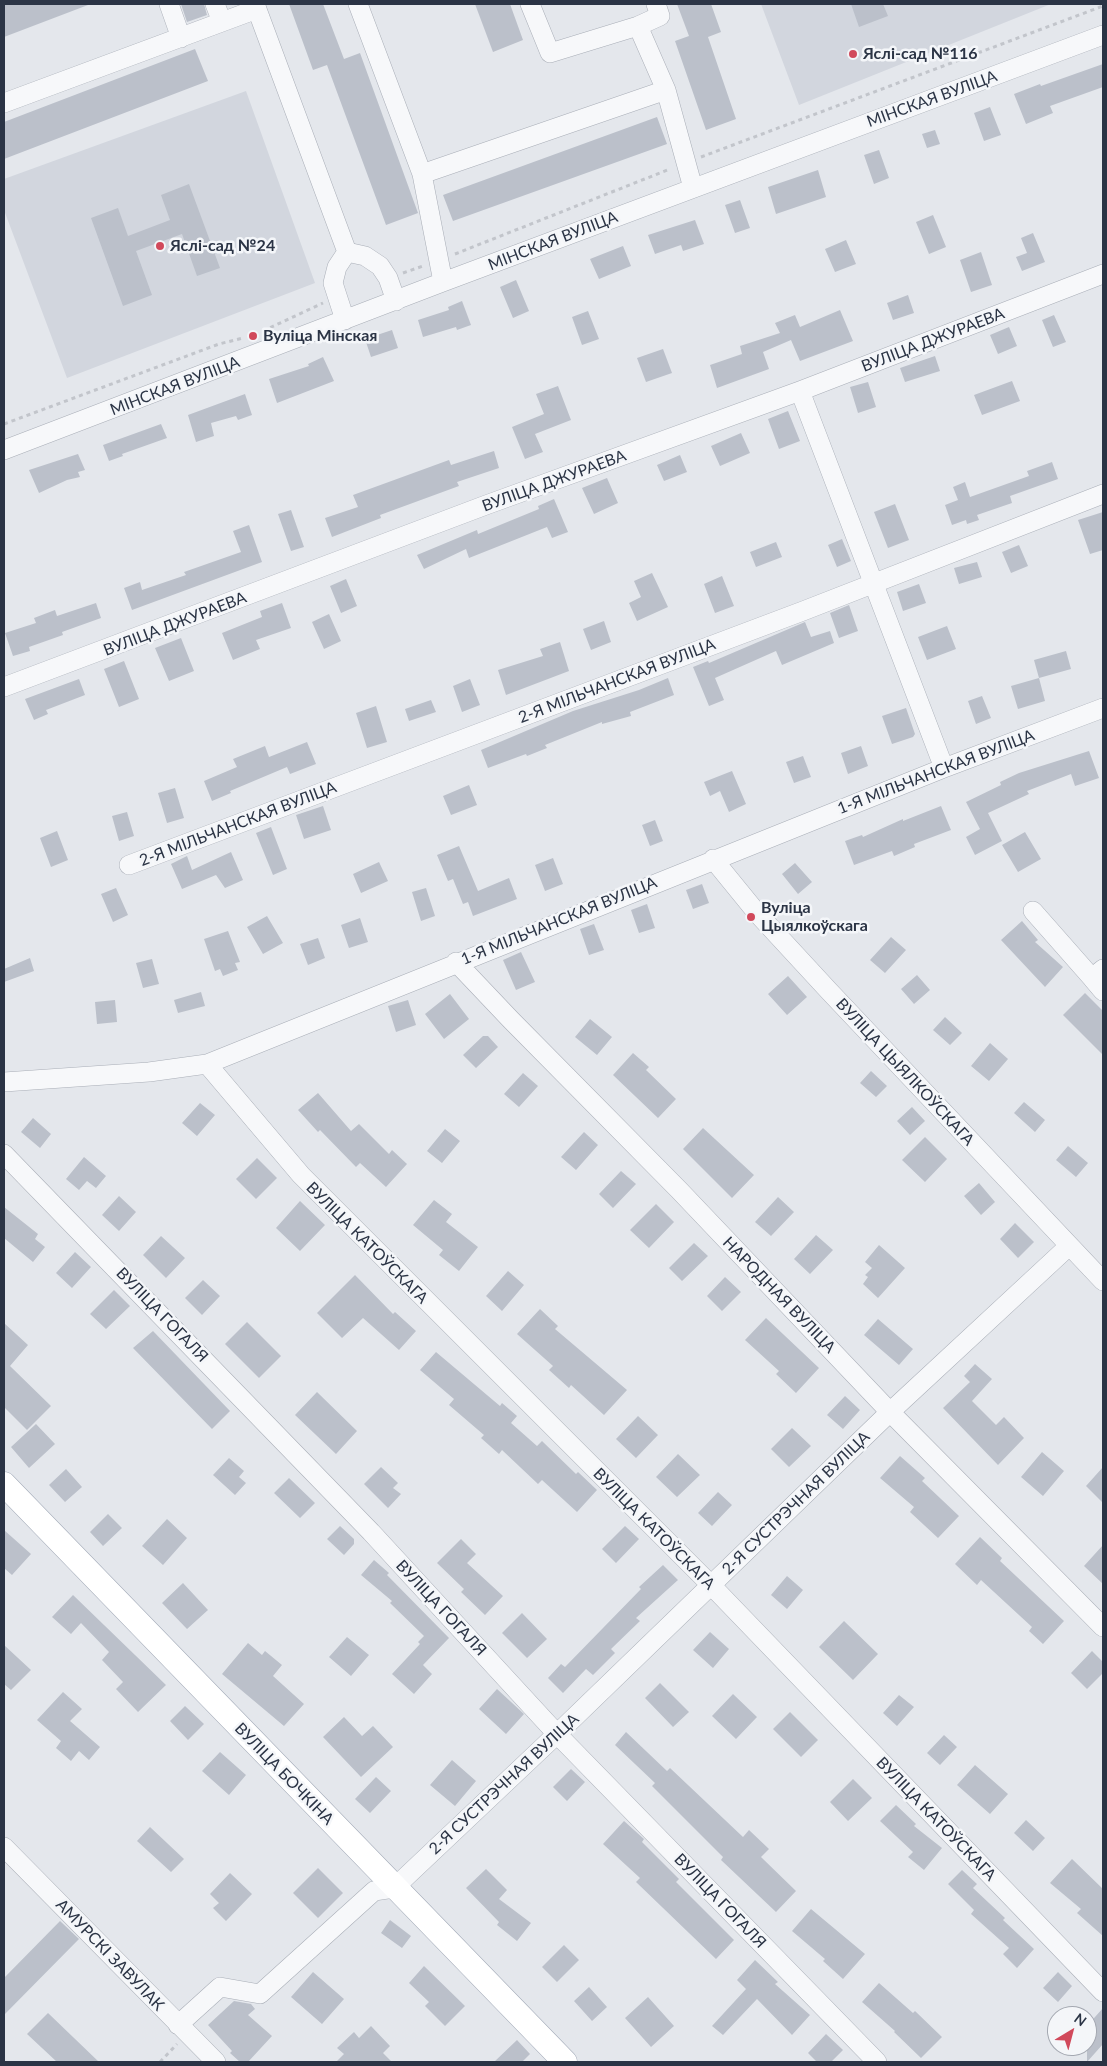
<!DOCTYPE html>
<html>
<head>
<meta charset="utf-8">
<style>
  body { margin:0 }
  #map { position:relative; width:1107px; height:2066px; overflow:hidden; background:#e4e7ec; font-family:Lato,sans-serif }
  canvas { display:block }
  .frame { position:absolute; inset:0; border:5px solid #2b3445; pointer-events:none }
  .north { position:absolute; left:1047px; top:2006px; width:50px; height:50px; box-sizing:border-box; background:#f4f6f9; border:1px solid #a4a8b1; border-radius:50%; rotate:37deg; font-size:14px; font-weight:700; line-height:20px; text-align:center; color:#2b3445 }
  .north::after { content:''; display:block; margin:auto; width:18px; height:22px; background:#d1495b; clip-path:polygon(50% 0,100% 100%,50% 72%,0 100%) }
</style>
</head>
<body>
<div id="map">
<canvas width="1107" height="2066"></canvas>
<div class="frame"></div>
<div class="north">N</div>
</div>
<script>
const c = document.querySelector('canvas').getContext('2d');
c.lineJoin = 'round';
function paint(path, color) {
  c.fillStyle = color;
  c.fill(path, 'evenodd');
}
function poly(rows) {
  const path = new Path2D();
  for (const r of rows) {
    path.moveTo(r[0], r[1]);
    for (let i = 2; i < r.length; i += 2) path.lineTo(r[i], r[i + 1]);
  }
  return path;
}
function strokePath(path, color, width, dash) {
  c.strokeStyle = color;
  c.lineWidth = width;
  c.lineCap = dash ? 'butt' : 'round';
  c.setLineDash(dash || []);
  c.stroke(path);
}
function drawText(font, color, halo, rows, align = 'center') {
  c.font = font + ' Lato,sans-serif';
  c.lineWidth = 5;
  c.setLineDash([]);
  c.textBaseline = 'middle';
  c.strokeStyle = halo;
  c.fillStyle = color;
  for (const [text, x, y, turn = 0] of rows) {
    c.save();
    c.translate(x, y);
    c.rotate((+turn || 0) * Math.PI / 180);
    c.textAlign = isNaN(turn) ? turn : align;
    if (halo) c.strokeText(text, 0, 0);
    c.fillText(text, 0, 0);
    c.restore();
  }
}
const built = poly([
  [761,4,1051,4,799,105],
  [246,91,315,283,67,378,4,210,4,179]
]);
const building = poly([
  [4,4,88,4,88,5,4,37],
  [181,4,204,4,207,15,187,22],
  [289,4,323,4,344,59,360,53,418,213,386,225,327,65,313,70],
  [475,4,510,4,523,40,493,52],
  [677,4,711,4,721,32,708,37,736,119,706,130,675,41,689,36],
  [851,4,883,4,888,16,859,27],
  [195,49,208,81,4,159,4,122],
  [1103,64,1103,87,1050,106,1053,113,1026,124,1014,94,1040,84,1041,86],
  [990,107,1001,135,984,141,974,113],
  [657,117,667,144,453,221,443,195],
  [935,130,940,144,927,148,922,134],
  [879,150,889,178,874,184,864,155],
  [818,170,826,197,776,214,768,187],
  [189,184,220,268,197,276,182,234,136,251,152,295,123,306,91,218,118,208,128,236,170,220,161,195],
  [740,200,750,228,735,233,725,205],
  [933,215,946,247,929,254,916,222],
  [695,220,704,244,683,251,681,245,655,254,648,235],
  [1033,233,1045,262,1022,271,1016,257,1027,253,1021,238],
  [846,240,856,264,835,272,825,249],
  [623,246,631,266,599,279,590,259],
  [981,252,992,285,971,292,960,260],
  [516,280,529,311,513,318,500,287],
  [908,295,914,313,893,320,887,303],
  [462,301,471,325,457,330,456,327,423,337,418,320,449,310,448,307],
  [840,310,853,341,800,361,791,340,763,352,769,369,717,388,710,365,742,354,740,346,780,333,775,323,795,315,800,327],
  [588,311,599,339,582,345,572,317],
  [1054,315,1066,342,1053,347,1042,320],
  [1009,327,1017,346,998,354,990,335],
  [392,330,398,348,371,357,365,339],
  [663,349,672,373,646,382,637,358],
  [935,356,940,371,905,382,900,368],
  [323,357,334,381,277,403,269,379,309,366,308,364],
  [1012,381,1020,401,982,415,974,395],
  [868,382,876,407,858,413,850,387],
  [558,386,571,420,535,434,543,452,525,459,512,427,544,414,536,394],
  [245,394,252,415,238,420,236,416,211,423,214,436,196,442,188,415],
  [788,411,800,441,779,449,768,419],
  [161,424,167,438,122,454,123,456,109,461,103,445],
  [741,433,750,453,720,466,711,446],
  [494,451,499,468,457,482,459,486,380,515,381,518,332,537,325,518,358,507,353,495,449,460,451,465],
  [78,454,85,470,78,472,80,477,67,480,39,493,29,470],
  [680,455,687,472,664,481,657,465],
  [1052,462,1058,479,1010,496,1012,503,977,515,979,520,967,524,966,520,952,525,945,505,958,500,953,487,965,482,970,497,1029,476,1027,471],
  [607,478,618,503,594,514,582,488],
  [554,499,568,532,552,538,547,527,469,558,466,549,424,569,417,555,477,530,478,534,539,509,538,506],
  [895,504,909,540,888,548,874,512],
  [291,510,304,547,291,551,278,514],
  [1103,512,1103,550,1090,554,1078,520],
  [249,525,262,562,132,610,124,588,140,582,142,590,186,575,184,572,241,552,233,531],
  [842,539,851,561,837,567,828,545],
  [776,542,782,557,756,567,750,552],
  [1019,545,1028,566,1011,573,1002,552],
  [977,562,982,577,959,584,954,568],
  [652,573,668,607,637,621,629,603,641,597,634,581],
  [722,576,734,606,715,613,704,584],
  [346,579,357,606,341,613,330,586],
  [919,584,926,603,903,611,897,592],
  [96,603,101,618,62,632,63,635,29,647,30,651,13,656,5,633,36,623,34,618,55,610,57,616],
  [282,603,291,628,256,640,260,649,233,660,222,633,262,617,260,611],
  [849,605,858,631,839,638,830,613],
  [329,614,341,641,324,649,312,622],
  [604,621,611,642,591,650,583,629],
  [805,622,811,637,830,631,834,643,782,665,776,651,715,678,724,700,709,706,693,667,708,661,709,663],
  [947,626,956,649,927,660,918,637],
  [181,638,194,671,169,681,155,648],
  [560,642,569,671,506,695,498,670,543,656,540,649],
  [1066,651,1071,669,1039,678,1034,660],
  [124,661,139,699,119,707,104,669],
  [668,678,674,695,630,712,631,716,602,724,602,722,545,745,547,748,527,756,526,754,488,768,481,750,573,711,639,690],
  [1039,678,1045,701,1018,709,1011,686],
  [79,679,85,695,46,710,48,714,34,720,25,699],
  [470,679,480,705,462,712,453,686],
  [982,696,991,718,976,724,968,701],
  [431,700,436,712,409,721,405,709],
  [376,706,387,742,367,748,356,713],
  [906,708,915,734,913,737,892,744,882,716],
  [307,742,316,764,290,774,287,767,230,791,231,793,212,801,204,781,237,767,233,759,265,746,269,757],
  [861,746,868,766,848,774,841,753],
  [1089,751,1099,778,1075,786,1071,774,1027,791,1029,794,988,813,1002,841,975,855,966,837,980,829,966,802,1001,785,1000,782,1019,773],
  [803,756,811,777,794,783,786,762],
  [732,771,746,804,729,812,720,791,710,796,704,782],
  [469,785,477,805,451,815,443,796],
  [175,788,184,818,167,823,158,793],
  [323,806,331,830,304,839,296,815],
  [941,806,951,830,914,844,915,847,894,856,892,851,854,865,845,841,862,835,863,837,903,819,903,821],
  [127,812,134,836,119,841,112,816],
  [655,820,663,841,650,846,642,825],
  [271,827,287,869,273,875,256,833],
  [57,831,68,860,51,867,40,838],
  [1025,832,1041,859,1018,872,1002,845],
  [459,846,478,891,509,878,517,899,473,916,468,902,463,904,453,879,448,881,437,855],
  [231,852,243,880,225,888,216,875,182,889,171,864,187,856,192,870],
  [553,858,563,884,545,891,535,865],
  [379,862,388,881,361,893,353,874],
  [795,863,812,882,798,894,782,874],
  [702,884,709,903,693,909,686,890],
  [116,888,128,915,113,922,101,894],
  [426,888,435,916,421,921,412,892],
  [647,904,655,928,639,933,631,910],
  [267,916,283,943,263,954,247,927],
  [360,918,368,942,349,948,341,925],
  [1022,921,1038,940,1035,942,1063,967,1045,987,1001,940],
  [594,924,604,950,589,955,580,929],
  [228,931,240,962,235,963,238,970,223,976,220,969,215,971,204,939],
  [891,937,906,950,885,973,870,960],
  [318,938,325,958,308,965,300,944],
  [521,952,535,982,516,990,503,960],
  [30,958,34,971,4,982,4,969],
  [152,959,159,984,143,988,136,963],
  [917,975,930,990,914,1004,901,989],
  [788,976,807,997,787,1015,768,994],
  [201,992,205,1006,178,1013,174,1000],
  [1085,993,1103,1011,1103,1055,1063,1015],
  [450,994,469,1019,444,1039,425,1014],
  [115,1000,117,1022,97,1024,95,1002],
  [408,1000,416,1025,396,1032,388,1006],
  [945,1017,962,1033,950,1045,933,1030],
  [590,1019,612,1037,597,1055,575,1037],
  [483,1036,488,1036,498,1047,476,1068,463,1055],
  [990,1043,1008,1059,989,1081,971,1066],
  [633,1053,649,1067,646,1070,676,1099,658,1118,613,1075],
  [871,1071,887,1086,876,1097,860,1083],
  [523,1073,538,1086,519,1107,504,1094],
  [318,1093,351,1131,359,1124,389,1154,392,1150,407,1164,386,1187,360,1163,356,1167,320,1130,318,1132,298,1110],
  [1024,1102,1045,1120,1035,1132,1014,1113],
  [200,1103,215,1115,197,1136,182,1123],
  [912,1107,925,1121,910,1135,897,1121],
  [33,1118,51,1134,40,1148,21,1132],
  [703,1128,754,1175,732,1198,683,1149],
  [445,1129,460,1141,442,1163,427,1151],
  [584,1132,598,1145,576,1170,561,1157],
  [925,1137,947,1159,925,1182,902,1160],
  [1068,1146,1088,1163,1076,1177,1056,1160],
  [84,1157,106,1176,96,1188,87,1181,79,1190,66,1179],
  [257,1158,277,1178,256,1199,236,1179],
  [621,1171,636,1184,613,1208,599,1194],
  [979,1183,995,1202,981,1215,964,1196],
  [119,1196,136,1212,119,1231,102,1215],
  [778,1197,794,1212,771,1236,755,1222],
  [434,1200,452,1214,446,1222,478,1247,459,1271,439,1255,443,1250,413,1225],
  [300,1201,325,1225,300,1251,276,1228],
  [656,1204,674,1222,649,1248,630,1230],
  [4,1207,38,1234,35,1239,45,1247,33,1262,4,1238],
  [1015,1223,1034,1242,1018,1258,1000,1239],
  [816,1235,833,1250,810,1274,794,1259],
  [161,1236,185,1258,166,1278,143,1255],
  [694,1243,708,1256,682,1281,669,1268],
  [879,1245,905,1268,878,1298,863,1284,868,1277,865,1275,872,1268,865,1262],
  [75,1252,91,1267,72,1288,56,1273],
  [508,1271,524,1285,502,1311,486,1296],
  [355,1275,393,1314,395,1312,416,1331,399,1350,363,1318,342,1338,317,1313],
  [725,1277,741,1292,722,1311,707,1296],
  [203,1280,220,1296,202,1315,185,1298],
  [114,1290,130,1306,106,1329,90,1314],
  [540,1309,558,1326,555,1329,627,1390,604,1415,571,1385,569,1388,549,1370,553,1366,517,1334],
  [766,1318,819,1368,796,1393,776,1374,779,1371,745,1340],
  [878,1319,913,1349,899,1365,864,1335],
  [247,1322,281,1356,259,1378,225,1344],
  [4,1323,28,1345,10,1366,51,1406,27,1430,4,1407],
  [153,1331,230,1411,212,1429,133,1348],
  [436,1352,500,1406,502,1403,517,1416,511,1423,537,1446,542,1441,576,1474,578,1472,597,1490,577,1512,542,1480,538,1484,502,1450,499,1454,481,1438,484,1435,449,1405,454,1399,420,1370],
  [975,1364,992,1379,972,1401,996,1425,1004,1417,1024,1438,998,1465,943,1408,970,1382,964,1376],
  [317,1392,357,1431,336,1454,295,1415],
  [845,1396,860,1410,843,1429,827,1415],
  [638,1416,658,1435,636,1458,616,1439],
  [36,1424,55,1444,29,1468,11,1447],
  [792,1428,811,1446,789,1467,771,1449],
  [1042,1452,1064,1471,1043,1496,1021,1477],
  [678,1454,700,1475,677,1497,656,1477],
  [900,1456,925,1478,922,1481,959,1516,938,1538,910,1512,914,1507,880,1478],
  [229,1458,244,1471,239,1477,246,1483,235,1495,213,1475],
  [381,1467,398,1483,393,1488,401,1494,388,1508,364,1484],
  [1103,1467,1103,1503,1086,1486],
  [66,1469,82,1487,65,1502,49,1485],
  [289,1478,315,1503,300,1518,274,1493],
  [718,1492,732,1505,712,1526,698,1513],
  [108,1514,122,1528,103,1546,90,1532],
  [167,1519,187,1538,163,1565,142,1546],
  [340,1526,354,1539,354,1544,344,1555,327,1539],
  [625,1526,639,1539,616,1563,602,1549],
  [4,1530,31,1554,12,1575,4,1568],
  [980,1537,1002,1558,1000,1561,1064,1621,1043,1644,1029,1631,1032,1627,981,1580,977,1585,955,1564],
  [461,1539,476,1554,467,1563,503,1596,485,1615,461,1592,464,1589,437,1563],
  [1103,1545,1103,1584,1084,1566],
  [374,1560,389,1573,387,1575,449,1638,423,1665,432,1674,414,1694,392,1674,420,1644,418,1642,424,1636,390,1603,392,1601,361,1575],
  [663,1565,678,1580,636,1618,640,1621,611,1649,615,1653,593,1675,586,1669,563,1693,548,1678,561,1664,565,1667,641,1589,639,1587],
  [787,1576,803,1590,787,1609,771,1595],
  [183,1583,208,1610,187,1629,162,1603],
  [73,1595,166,1685,138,1712,116,1689,123,1682,102,1660,109,1652,81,1623,71,1634,52,1617],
  [522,1613,547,1639,527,1658,502,1633],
  [844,1621,878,1654,853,1680,819,1647],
  [710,1632,729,1649,713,1668,693,1650],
  [347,1637,369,1655,351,1676,329,1657],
  [248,1643,262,1655,265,1651,282,1665,273,1676,304,1704,284,1726,222,1674],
  [4,1645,31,1670,11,1690,4,1684],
  [1092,1651,1103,1662,1103,1673,1087,1689,1071,1673],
  [660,1683,689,1712,673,1727,645,1698],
  [497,1689,524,1714,506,1734,479,1709],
  [63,1692,82,1709,70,1721,100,1747,89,1760,79,1751,71,1761,56,1748,61,1741,37,1720],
  [733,1694,757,1717,736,1739,712,1716],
  [899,1695,914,1707,897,1726,883,1713],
  [185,1706,204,1724,188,1740,170,1721],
  [790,1712,818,1740,801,1757,773,1729],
  [344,1717,362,1736,373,1726,393,1747,361,1777,323,1737],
  [626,1732,667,1771,670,1768,743,1837,749,1830,769,1849,761,1857,796,1891,776,1912,721,1860,723,1857,652,1786,655,1783,615,1745],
  [944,1735,957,1747,940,1765,927,1753],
  [220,1752,246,1775,229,1795,202,1771],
  [452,1760,476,1781,455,1806,430,1785],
  [975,1765,1008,1794,990,1814,957,1785],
  [571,1769,585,1782,567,1801,553,1787],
  [376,1777,391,1791,370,1813,355,1799],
  [853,1779,872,1798,848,1821,830,1802],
  [896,1805,916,1824,914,1826,942,1848,924,1870,908,1857,913,1852,880,1821],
  [1026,1820,1045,1838,1033,1851,1014,1833],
  [624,1821,644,1839,642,1842,679,1879,676,1882,734,1940,716,1959,636,1882,640,1878,603,1844],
  [150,1827,184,1859,171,1872,137,1841],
  [1072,1859,1103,1889,1103,1936,1077,1913,1081,1909,1050,1883],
  [318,1868,343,1893,318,1918,293,1893],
  [486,1869,507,1890,499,1899,531,1923,517,1941,497,1925,499,1922,466,1888],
  [962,1870,977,1884,973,1888,1005,1918,1003,1920,1034,1949,1017,1968,1003,1954,1009,1948,971,1914,974,1910,948,1884],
  [230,1873,252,1894,226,1921,213,1908,219,1903,210,1894],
  [811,1909,865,1954,843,1979,823,1961,825,1959,792,1931],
  [390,1920,411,1936,402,1948,381,1933],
  [60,1921,79,1939,4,2015,4,1978],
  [564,1945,579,1960,557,1982,542,1967],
  [755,1960,778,1982,775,1984,810,2015,792,2035,757,1999,723,2035,712,2026,746,1989,737,1980],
  [424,1966,465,2006,445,2026,425,2006,429,2002,409,1983],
  [313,1972,344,1999,322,2024,291,1997],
  [1058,1972,1072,1986,1058,2002,1043,1988],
  [879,1983,913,2013,915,2011,942,2037,921,2058,894,2032,895,2031,862,2002],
  [589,1987,607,2007,592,2021,574,2001],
  [648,1997,674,2026,651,2047,625,2018],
  [234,2001,251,2004,255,2009,248,2015,272,2036,248,2062,240,2062,230,2053,232,2051,208,2025],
  [1103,2008,1103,2044,1087,2062,1087,2026],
  [48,2013,99,2062,57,2062,27,2034],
  [371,2026,390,2046,383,2053,392,2062,336,2062,344,2054,337,2048,354,2032,359,2038],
  [826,2034,843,2050,831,2062,817,2062,808,2053],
  [517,2040,530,2054,522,2062,494,2062]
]);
const path = poly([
  [701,157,1103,6],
  [455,254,670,169],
  [403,273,423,266],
  [263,331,323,303],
  [4,424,219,344,243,338],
  [160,2062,177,2044]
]);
const minor = poly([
  [169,4,181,38],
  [215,4,222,22],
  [255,4,347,252],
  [358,4,422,174,443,282],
  [530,4,550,53,638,26],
  [656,4,660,16,638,26,666,90,693,188],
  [4,103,257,9],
  [422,174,666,90],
  [345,320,333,283,337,267,347,252,365,256,380,266,388,278,396,301],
  [800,391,944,768],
  [4,450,443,282,1103,35],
  [4,687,486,505,800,391,1103,274],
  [713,859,757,913,829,991,1103,1281],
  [129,865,803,611,1103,494],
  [1033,911,1092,978],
  [456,962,511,1020,679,1190,890,1412,1103,1627],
  [1103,969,1092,978,1103,991],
  [207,1064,301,1175,710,1584,1103,1992],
  [4,1082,149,1072,207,1064,944,768,1103,708],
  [4,1154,371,1532,557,1734,877,2062],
  [4,1847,216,2062],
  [178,2025,220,1987,260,1994,374,1891,394,1888,557,1734,890,1412,1069,1246]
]);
const major = poly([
  [4,1484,565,2062]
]);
const markers = [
  [853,54,5,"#d1495b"],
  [160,246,5,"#d1495b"],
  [253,336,5,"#d1495b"],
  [751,917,5,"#d1495b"]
];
const poiNames = [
  ["Яслі-сад №116",863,54],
  ["Яслі-сад №24",170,246],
  ["Вуліца Мінская",263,336],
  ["Вуліца",761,908],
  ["Цыялкоўскага",761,926]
];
const streetNames = [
  ["МІНСКАЯ ВУЛІЦА",932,99,-20],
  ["МІНСКАЯ ВУЛІЦА",553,241,-21],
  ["ВУЛІЦА ДЖУРАЕВА",933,340,-21],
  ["МІНСКАЯ ВУЛІЦА",175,386,-21],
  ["ВУЛІЦА ДЖУРАЕВА",554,481,-20],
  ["ВУЛІЦА ДЖУРАЕВА",175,624,-21],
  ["2-Я МІЛЬЧАНСКАЯ ВУЛІЦА",617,681,-21],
  ["1-Я МІЛЬЧАНСКАЯ ВУЛІЦА",936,772,-21],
  ["2-Я МІЛЬЧАНСКАЯ ВУЛІЦА",238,824,-21],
  ["1-Я МІЛЬЧАНСКАЯ ВУЛІЦА",559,921,-22],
  ["ВУЛІЦА ЦЫЯЛКОЎСКАГА",905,1072,47],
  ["ВУЛІЦА КАТОЎСКАГА",367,1243,45],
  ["НАРОДНАЯ ВУЛІЦА",779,1295,46],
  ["ВУЛІЦА ГОГАЛЯ",162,1315,46],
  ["2-Я СУСТРЭЧНАЯ ВУЛІЦА",796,1503,-44],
  ["ВУЛІЦА КАТОЎСКАГА",654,1529,45],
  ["ВУЛІЦА ГОГАЛЯ",441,1608,47],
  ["ВУЛІЦА БОЧКІНА",284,1774,46],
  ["2-Я СУСТРЭЧНАЯ ВУЛІЦА",504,1784,-43],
  ["ВУЛІЦА КАТОЎСКАГА",936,1819,46],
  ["ВУЛІЦА ГОГАЛЯ",720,1901,46],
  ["АМУРСКІ ЗАВУЛАК",110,1955,46]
];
paint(built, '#d2d6de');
paint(building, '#bbc0ca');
strokePath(minor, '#a9aeb7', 20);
strokePath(major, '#a3abb8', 25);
strokePath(path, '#c2c5cb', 3, [4, 4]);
strokePath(minor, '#f7f8fa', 19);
strokePath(major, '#fff', 24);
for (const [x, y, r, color] of markers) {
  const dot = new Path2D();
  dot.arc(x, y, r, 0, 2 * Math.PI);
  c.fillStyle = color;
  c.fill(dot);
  strokePath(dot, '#f4f6f9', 2);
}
drawText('bold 16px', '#2b3445', '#f4f6f9', poiNames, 'left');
drawText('16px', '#2b3445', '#f4f6f9', streetNames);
</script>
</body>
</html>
